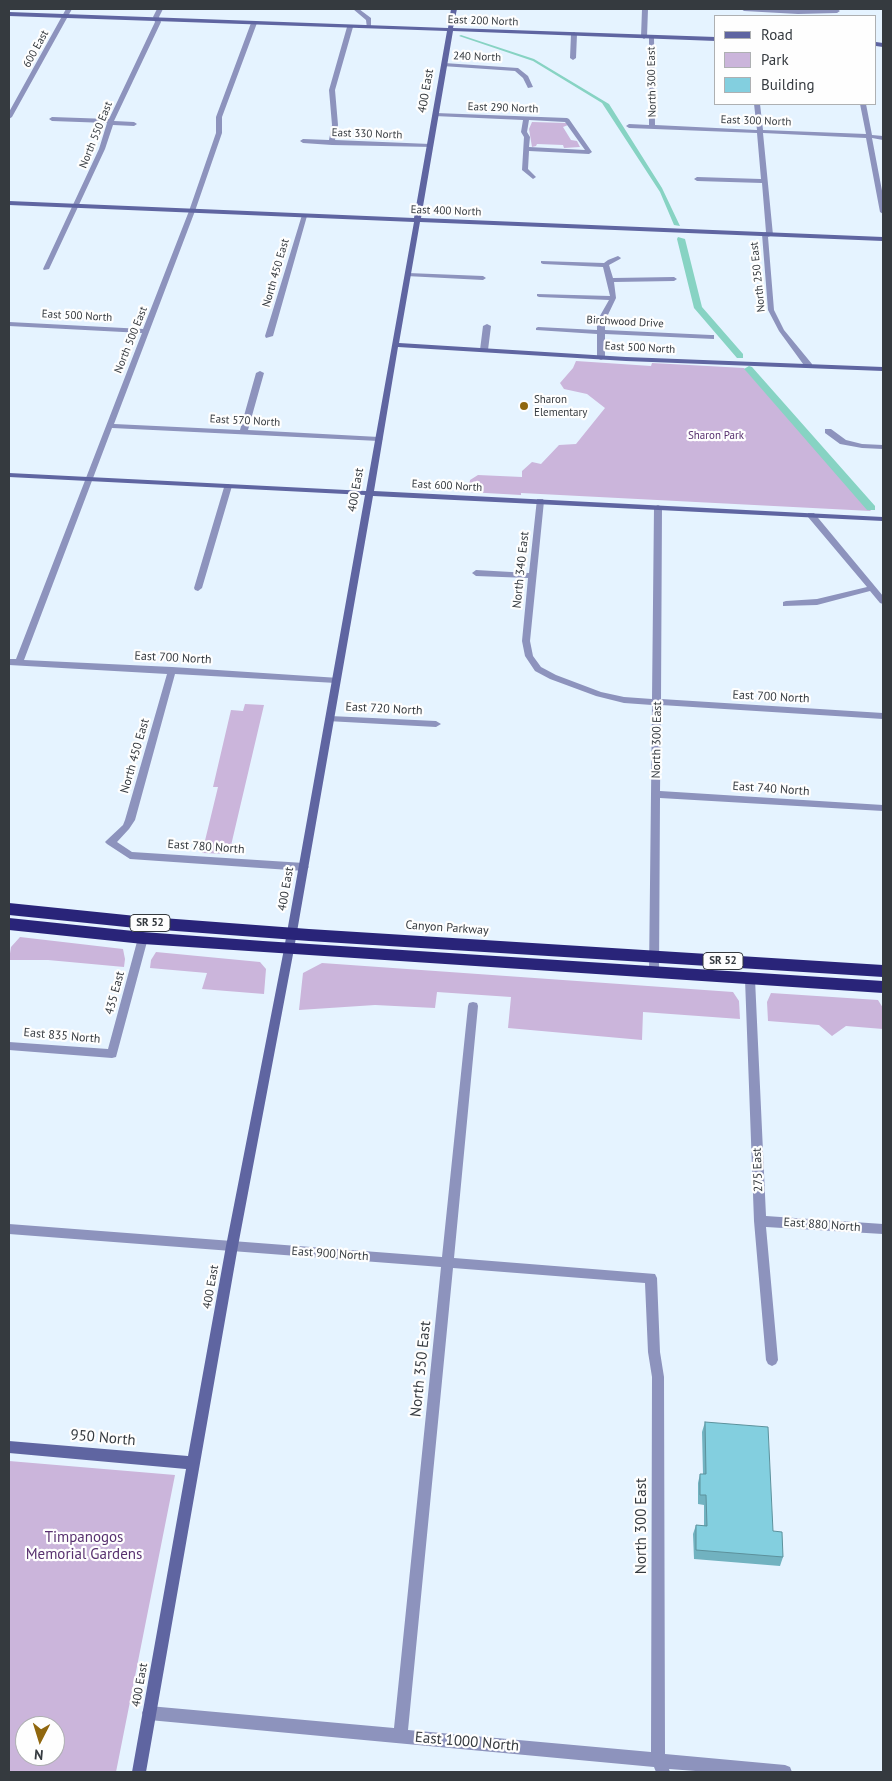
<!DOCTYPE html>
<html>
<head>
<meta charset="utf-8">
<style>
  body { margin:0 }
  #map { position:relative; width:892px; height:1781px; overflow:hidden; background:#e5f3ff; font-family:"PT Sans",sans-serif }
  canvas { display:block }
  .frame { position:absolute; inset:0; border:10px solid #353a3f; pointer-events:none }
  .legend { position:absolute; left:714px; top:15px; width:162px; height:90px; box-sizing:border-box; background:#fefefe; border:1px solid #aeb0b2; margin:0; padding:6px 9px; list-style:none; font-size:15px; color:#353a3f }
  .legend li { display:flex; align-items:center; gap:10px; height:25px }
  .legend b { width:25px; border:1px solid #aeb0b2 }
  .north { position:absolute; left:15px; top:1716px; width:50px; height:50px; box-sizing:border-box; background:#fefefe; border:1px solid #aeb0b2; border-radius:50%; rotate:185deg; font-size:14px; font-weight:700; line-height:20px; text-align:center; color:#353a3f }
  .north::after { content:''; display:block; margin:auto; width:18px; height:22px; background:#90670e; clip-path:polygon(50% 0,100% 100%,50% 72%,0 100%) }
</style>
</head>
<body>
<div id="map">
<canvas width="892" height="1781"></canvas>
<div class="frame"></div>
<ul class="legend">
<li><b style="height:6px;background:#5f65a1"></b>Road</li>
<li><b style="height:14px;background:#cbb5db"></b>Park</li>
<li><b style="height:14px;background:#83cfdf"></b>Building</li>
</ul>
<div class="north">N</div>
</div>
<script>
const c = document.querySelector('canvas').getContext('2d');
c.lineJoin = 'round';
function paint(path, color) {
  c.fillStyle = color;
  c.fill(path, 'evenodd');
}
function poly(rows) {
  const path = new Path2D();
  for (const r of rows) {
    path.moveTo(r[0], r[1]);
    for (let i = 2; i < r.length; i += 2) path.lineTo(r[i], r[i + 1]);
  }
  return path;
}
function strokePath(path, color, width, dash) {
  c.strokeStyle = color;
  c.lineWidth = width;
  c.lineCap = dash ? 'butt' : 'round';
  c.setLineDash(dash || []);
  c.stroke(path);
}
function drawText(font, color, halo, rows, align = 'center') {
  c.font = font + ' "PT Sans",sans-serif';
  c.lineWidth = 4.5;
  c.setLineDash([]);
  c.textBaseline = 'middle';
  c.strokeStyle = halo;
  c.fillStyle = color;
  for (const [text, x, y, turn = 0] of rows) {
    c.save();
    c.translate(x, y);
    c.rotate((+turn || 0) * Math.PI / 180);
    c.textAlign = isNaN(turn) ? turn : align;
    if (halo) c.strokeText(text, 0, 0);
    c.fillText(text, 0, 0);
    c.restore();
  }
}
const green = poly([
  [532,122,566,123,568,125,563,127,571,140,577,141,580,147,564,148,563,145,537,144,536,146,532,147,529,129],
  [576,361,651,366,652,363,744,368,871,511,521,493,521,495,468,492,470,480,478,475,522,477,522,471,532,462,541,464,559,445,576,444,605,408,587,394,564,389,560,383,573,368],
  [245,704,264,705,229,854,202,853,218,787,213,787,231,710,243,711],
  [20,937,123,949,125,959,124,967,48,960,9,960,11,947],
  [156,952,260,962,266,969,264,994,202,989,207,973,150,968,151,960],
  [322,963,733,992,739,1001,740,1019,643,1012,642,1040,508,1028,511,997,437,992,435,1008,375,1005,299,1010,303,973],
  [771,993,878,1000,883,1008,883,1029,846,1026,832,1036,819,1025,768,1021,767,1002],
  [9,1461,175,1475,116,1772,9,1772],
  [25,1726,55,1726,55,1756,25,1756]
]);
const water = poly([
  [461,35,534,59,609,104,662,188,680,226,674,225,660,192,602,103,533,61,459,36]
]);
const canal = poly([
  [678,237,685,239,702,307,743,354,743,358,737,358,694,308,677,239,678,237],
  [749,366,752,367,875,506,875,510,867,510,746,371,744,369,749,366]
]);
const street = poly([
  [66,9,72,9,12,117,9,119,9,112,66,9],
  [157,9,163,9,159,17,161,22,114,121,134,122,137,124,134,126,113,125,105,149,49,269,44,270,43,269,99,149,107,123,52,121,49,119,52,117,109,119,155,22,153,17,157,9],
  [353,9,359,9,371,18,371,28,367,28,366,20,353,9],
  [642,9,648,9,647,37,644,39,641,37,642,9],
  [741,9,837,9,840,11,837,13,798,14,744,11,741,9],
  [254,21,257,23,222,117,222,133,195,211,114,424,240,430,256,373,260,371,264,373,248,430,379,437,383,439,379,441,112,428,24,660,172,667,339,678,340,680,339,682,336,683,175,674,135,820,129,829,117,842,132,852,304,863,309,867,304,871,130,859,107,844,105,842,107,840,123,825,125,820,167,674,9,665,9,659,16,659,142,333,9,326,9,322,143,329,189,211,216,133,216,117,251,23,254,21],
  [350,25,353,27,335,90,338,125,335,140,430,144,432,145,432,147,332,145,303,143,300,141,303,139,329,140,332,125,329,90,347,27,350,25],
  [574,32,577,34,576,58,573,60,570,58,571,34,574,32],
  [649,36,654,37,655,125,757,130,754,104,760,104,763,130,866,134,860,104,866,104,872,135,883,136,883,140,872,138,883,196,883,214,880,212,866,138,763,133,773,235,768,237,774,310,784,330,812,364,812,368,806,368,779,331,768,310,762,234,766,232,762,183,697,181,694,179,697,177,761,179,757,133,629,128,626,126,629,124,649,125,649,36],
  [444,63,518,68,528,76,533,87,528,88,523,78,515,71,442,66,442,64,444,63],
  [436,113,567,118,569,119,592,152,589,154,529,151,528,169,536,177,533,179,522,170,524,137,521,132,523,120,434,116,433,115,436,113],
  [529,120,565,122,585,150,529,147,530,137,527,132,529,120],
  [302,215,307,216,273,336,266,338,265,336,302,215],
  [618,256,621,258,620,259,609,265,613,278,674,277,677,279,674,281,614,282,616,298,605,321,605,330,711,335,714,335,714,339,605,334,605,358,601,360,597,358,597,334,536,330,536,328,538,327,597,330,597,321,609,300,539,297,537,296,537,294,610,296,603,267,543,264,541,263,541,261,604,263,608,260,618,256],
  [408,273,483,276,486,278,483,280,406,276,405,275,408,273],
  [487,324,491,326,488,350,484,352,480,350,483,326,487,324],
  [825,429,831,429,846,440,862,444,883,445,883,449,862,448,840,444,825,433,825,429],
  [225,484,228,484,232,486,202,588,198,591,195,590,194,588,225,484],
  [537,499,543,499,544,501,530,641,533,656,541,667,556,675,601,692,624,697,652,699,654,507,658,505,662,507,661,699,883,713,883,719,661,705,660,791,883,805,883,811,660,798,659,973,658,976,654,977,650,976,649,973,652,705,624,703,596,696,550,679,535,671,525,656,522,641,528,578,476,576,472,573,476,570,529,573,537,499],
  [808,513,814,513,883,596,883,604,880,603,870,591,817,605,783,606,783,602,786,601,817,599,867,587,808,517,808,513],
  [330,716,436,721,441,724,436,727,327,721,325,719,330,716],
  [143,934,147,935,148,938,116,1057,112,1058,9,1050,9,1042,108,1049,138,938,139,935,143,934],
  [750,975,754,976,755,979,766,1216,883,1224,883,1234,766,1227,778,1360,776,1364,772,1366,768,1364,766,1360,754,1221,745,979,746,976,750,975],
  [473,1002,477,1003,478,1006,454,1258,655,1274,657,1278,660,1352,664,1377,665,1754,785,1765,790,1767,792,1772,709,1772,669,1769,670,1772,656,1772,654,1767,149,1720,144,1718,142,1713,144,1708,149,1706,394,1728,441,1267,9,1234,9,1224,442,1257,468,1006,469,1003,473,1002],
  [453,1268,645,1283,648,1352,652,1377,651,1752,408,1730,453,1268]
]);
const secondary = poly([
  [451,9,457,9,453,28,716,37,716,41,453,31,421,218,883,237,883,241,420,222,399,343,626,357,883,367,883,371,626,361,398,347,374,491,883,517,883,521,373,496,294,949,238,1246,146,1772,132,1772,186,1469,9,1453,9,1441,188,1456,226,1246,284,949,365,495,9,477,9,473,366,491,414,222,9,205,9,201,414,218,447,31,9,16,9,12,448,28,451,9],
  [876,42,883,43,883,47,876,46,876,42]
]);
const highway = poly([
  [9,903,136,916,309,929,883,965,883,977,309,941,136,928,9,915,9,903],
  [9,918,143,932,263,941,883,981,883,993,143,944,9,930,9,918]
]);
const wall = poly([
  [705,1422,773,1531,783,1557,780,1566,694,1559,693,1534,696,1525,704,1526,704,1505,698,1504,698,1483,700,1474,703,1474,702,1432]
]);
const building = poly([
  [705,1422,768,1427,773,1531,782,1532,783,1557,696,1550,696,1525,707,1526,706,1495,700,1495,700,1474,706,1474,705,1422]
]);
const markers = [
  [524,406,5,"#90670e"]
];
const farStreetnames = [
  ["East 200 North",483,21,2],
  ["600 East",36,49,-61],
  ["240 North",477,57,2],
  ["North 300 East",652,82,-91],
  ["East 290 North",503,108,2],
  ["East 300 North",756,121,2],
  ["East 330 North",367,134,2],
  ["North 550 East",96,135,-68],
  ["East 400 North",446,211,2],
  ["North 450 East",276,273,-74],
  ["North 250 East",758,277,-96],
  ["East 500 North",77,316,3],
  ["Birchwood Drive",625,322,3],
  ["North 500 East",131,340,-68],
  ["East 500 North",640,348,3],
  ["East 570 North",245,421,3],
  ["East 600 North",447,486,3]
];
const farPoinames = [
  ["Sharon",534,400],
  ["Elementary",534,413]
];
const farParknames = [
  ["Sharon Park",716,436]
];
const shields = [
  [150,923,40],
  [723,961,40]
];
const shieldNames = [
  ["SR 52",150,923],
  ["SR 52",723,961]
];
const streetNames = [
  ["400 East",426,91,-80],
  ["400 East",356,490,-80],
  ["North 340 East",521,570,-84],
  ["East 700 North",173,658,3],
  ["East 700 North",771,697,3],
  ["East 720 North",384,709,3],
  ["North 300 East",657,740,-89],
  ["North 450 East",135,756,-74],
  ["East 740 North",771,789,4],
  ["East 780 North",206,847,4],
  ["400 East",286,889,-80],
  ["Canyon Parkway",447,928,4],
  ["435 East",115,993,-75],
  ["East 835 North",62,1036,5],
  ["275 East",758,1170,-92],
  ["East 880 North",822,1225,4],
  ["East 900 North",330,1254,4],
  ["400 East",211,1287,-80],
  ["400 East",140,1685,-80]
];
const nearStreetnames = [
  ["North 350 East",421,1369,-84],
  ["950 North",103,1438,5],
  ["North 300 East",642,1526,-90],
  ["East 1000 North",467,1742,5]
];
const nearParknames = [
  ["Timpanogos",84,1538],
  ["Memorial Gardens",84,1555]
];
paint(green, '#cbb5db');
paint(water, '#87d3c3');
paint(canal, '#87d3c3');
paint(street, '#8d93bd');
paint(secondary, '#5f65a1');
paint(highway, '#292479');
paint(wall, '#71b2c0');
paint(building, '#83cfdf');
strokePath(building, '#5c919c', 1);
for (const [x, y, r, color] of markers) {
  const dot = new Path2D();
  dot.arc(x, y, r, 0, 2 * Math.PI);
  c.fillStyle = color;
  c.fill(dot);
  strokePath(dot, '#fefefe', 2);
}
drawText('11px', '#353a3f', '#fefefe', farStreetnames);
drawText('11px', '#353a3f', '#fefefe', farPoinames, 'left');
drawText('11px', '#58316f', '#fefefe', farParknames);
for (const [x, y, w] of shields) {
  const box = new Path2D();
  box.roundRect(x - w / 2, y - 8.5, w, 17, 4);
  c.fillStyle = '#fefefe';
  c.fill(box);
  strokePath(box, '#353a3f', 1);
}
drawText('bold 11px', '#353a3f', null, shieldNames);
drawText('12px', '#353a3f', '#fefefe', streetNames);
drawText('15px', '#353a3f', '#fefefe', nearStreetnames);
drawText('15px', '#58316f', '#fefefe', nearParknames);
</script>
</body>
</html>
